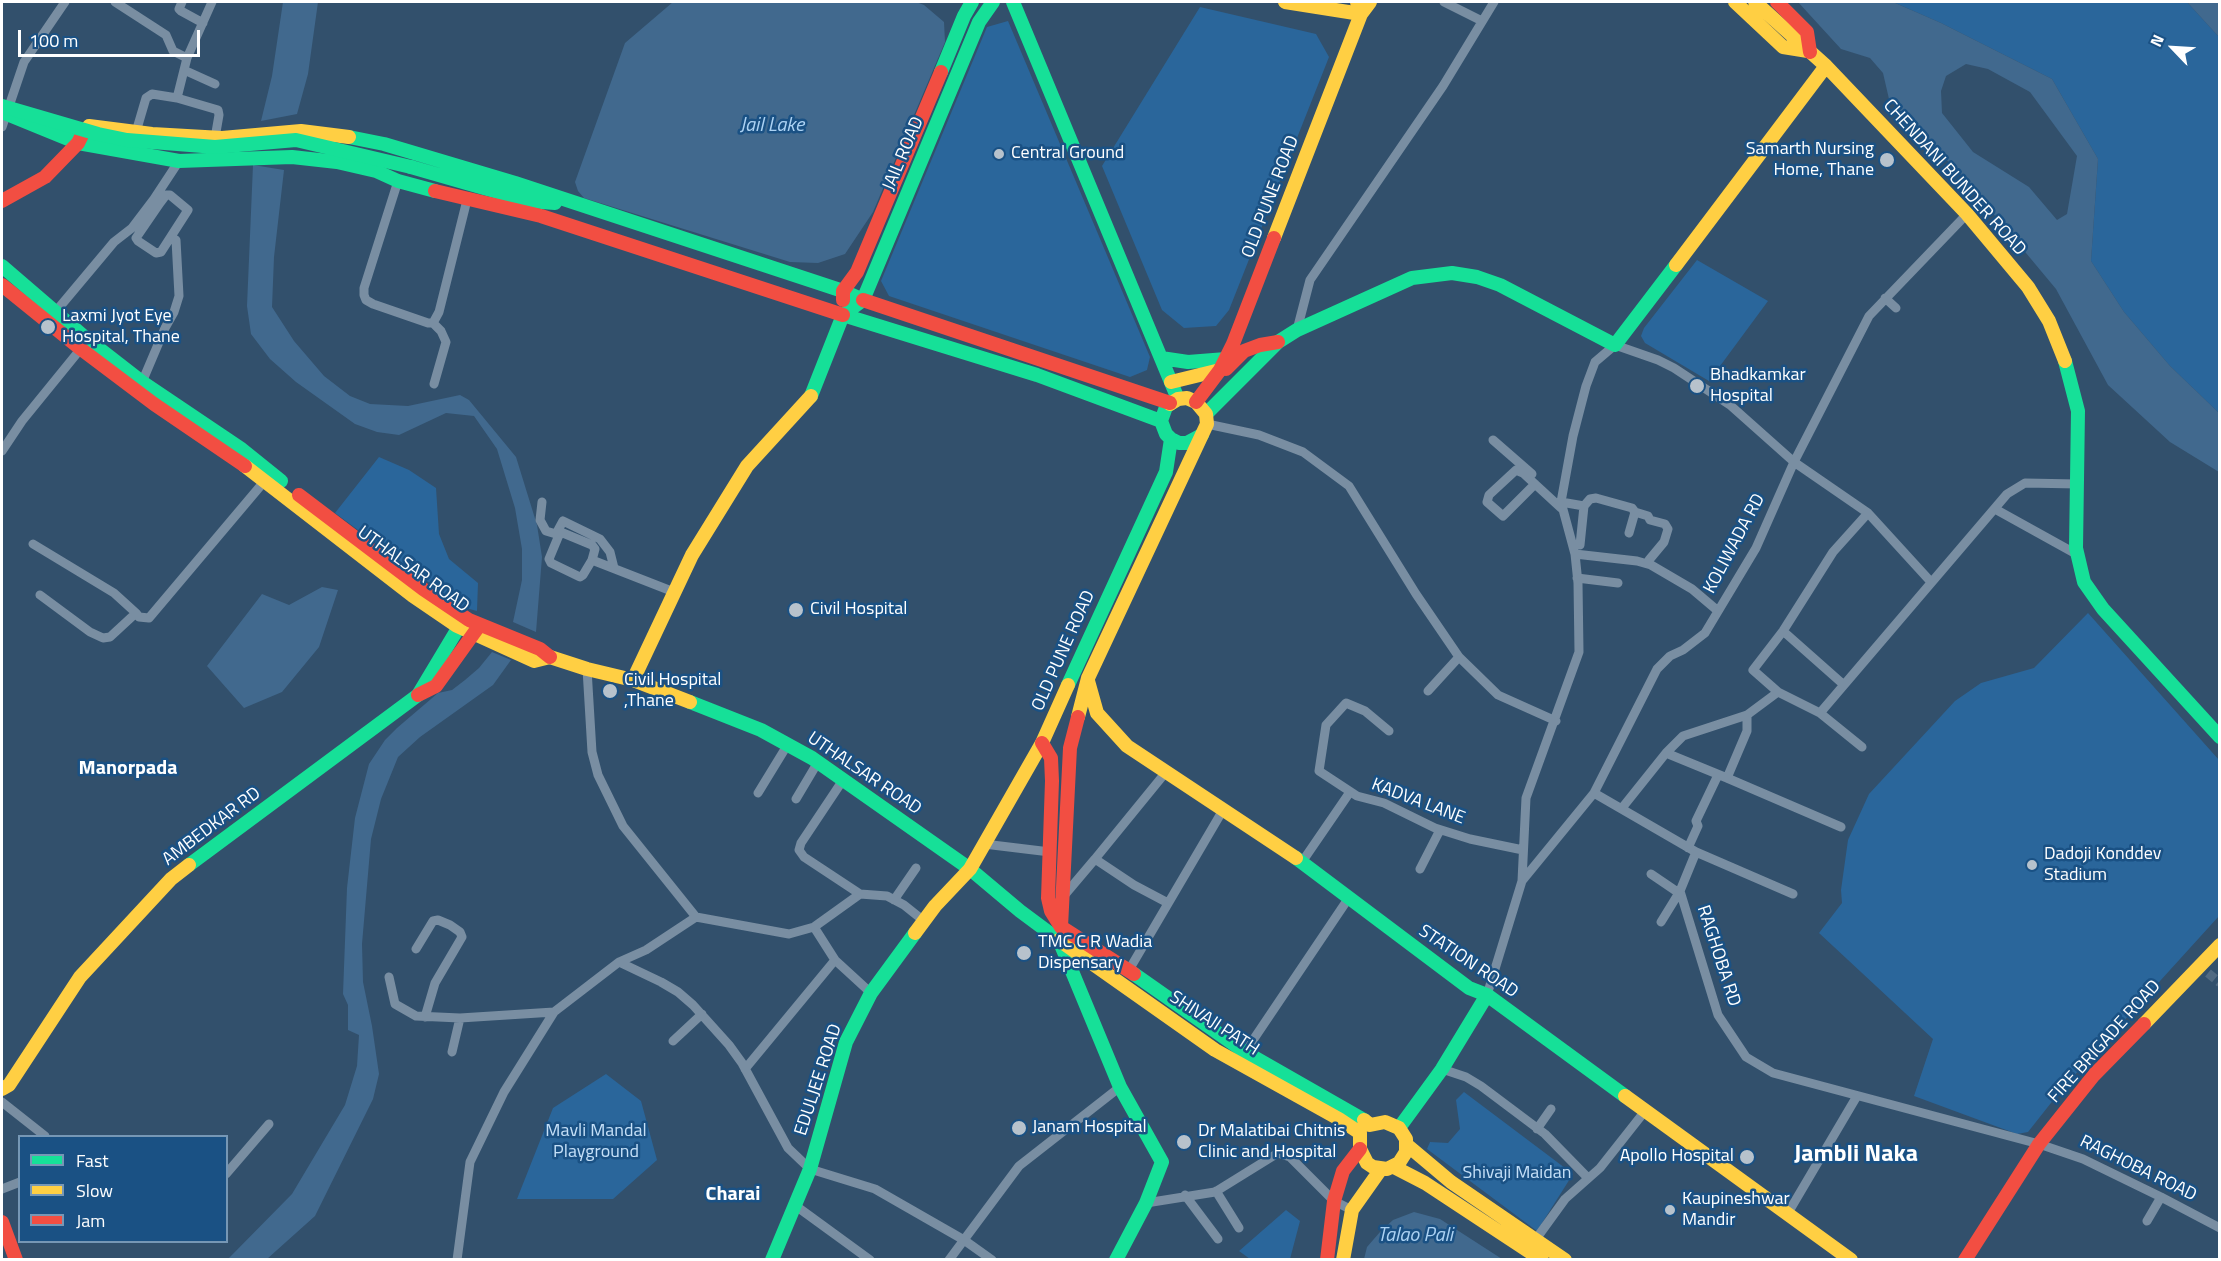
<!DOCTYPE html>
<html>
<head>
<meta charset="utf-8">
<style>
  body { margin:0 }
  #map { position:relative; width:2221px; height:1261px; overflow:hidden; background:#32506c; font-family:"Titillium Web",sans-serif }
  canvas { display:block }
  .frame { position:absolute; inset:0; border:3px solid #fff; pointer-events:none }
  .legend { position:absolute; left:18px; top:1135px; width:210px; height:108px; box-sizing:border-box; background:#1a5184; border:2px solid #7697b5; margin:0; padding:8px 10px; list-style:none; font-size:18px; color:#fff }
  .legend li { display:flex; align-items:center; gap:12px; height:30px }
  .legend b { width:30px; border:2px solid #7697b5 }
  .north { position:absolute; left:2143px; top:18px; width:60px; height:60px; -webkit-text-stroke:4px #1a5184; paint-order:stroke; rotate:295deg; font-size:16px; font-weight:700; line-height:24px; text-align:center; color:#fff }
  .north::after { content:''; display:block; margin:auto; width:21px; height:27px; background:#fff; clip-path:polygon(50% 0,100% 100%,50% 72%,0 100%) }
  .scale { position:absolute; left:18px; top:30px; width:182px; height:27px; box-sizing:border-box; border:3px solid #fff; border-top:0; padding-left:8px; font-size:18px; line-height:21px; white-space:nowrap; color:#fff; -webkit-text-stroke:4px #1a5184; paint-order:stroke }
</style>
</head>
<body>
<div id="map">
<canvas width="2221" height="1261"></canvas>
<div class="frame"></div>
<ul class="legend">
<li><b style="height:8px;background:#16e098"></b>Fast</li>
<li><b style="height:8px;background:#ffcf43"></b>Slow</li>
<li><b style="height:8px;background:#f24e42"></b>Jam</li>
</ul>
<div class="north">N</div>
<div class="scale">100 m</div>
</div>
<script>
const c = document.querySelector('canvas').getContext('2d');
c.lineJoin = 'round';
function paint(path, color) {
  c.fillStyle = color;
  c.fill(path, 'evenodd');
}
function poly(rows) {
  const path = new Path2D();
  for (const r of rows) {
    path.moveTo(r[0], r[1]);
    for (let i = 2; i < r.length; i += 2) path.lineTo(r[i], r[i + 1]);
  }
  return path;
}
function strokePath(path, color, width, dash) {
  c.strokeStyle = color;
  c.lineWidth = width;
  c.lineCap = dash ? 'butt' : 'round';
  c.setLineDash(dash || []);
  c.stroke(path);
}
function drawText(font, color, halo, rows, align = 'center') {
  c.font = font + ' "Titillium Web",sans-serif';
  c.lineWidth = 5;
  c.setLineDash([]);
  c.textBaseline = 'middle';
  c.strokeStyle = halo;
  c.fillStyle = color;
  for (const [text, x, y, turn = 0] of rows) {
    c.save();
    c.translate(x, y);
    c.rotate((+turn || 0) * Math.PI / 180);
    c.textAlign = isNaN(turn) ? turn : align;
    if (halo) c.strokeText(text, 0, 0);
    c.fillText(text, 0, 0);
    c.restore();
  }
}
const green = poly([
  [1893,2,2187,2,2219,37,2219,413,2170,366,2124,312,2091,261,2098,159,2052,79,1941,23],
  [1200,7,1316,34,1329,57,1229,310,1216,326,1184,328,1162,310,1102,166],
  [1008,21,1150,357,1147,370,1130,377,889,296,881,281,987,27],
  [1697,260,1768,301,1709,381,1645,343,1641,336,1644,328],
  [379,457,409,470,436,488,439,534,449,559,478,583,477,611,462,607,335,513],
  [2088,613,2219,760,2219,916,2062,1089,2028,1132,2017,1134,1914,1096,1933,1039,1819,933,1842,903,1841,890,1848,840,1869,794,1955,701,1981,683,2034,668],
  [606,1074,641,1101,657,1160,613,1199,517,1199,553,1108],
  [1464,1092,1573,1174,1537,1231,1427,1149,1430,1142,1448,1143,1460,1129,1456,1100],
  [1286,1210,1300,1221,1290,1259,1250,1259,1239,1251]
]);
const water = poly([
  [283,2,318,2,308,74,297,114,261,121,272,76],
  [673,2,916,2,924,5,944,22,945,42,873,212,845,254,818,263,790,262,584,198,578,191,575,182,625,43],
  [1798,2,1893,2,1941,23,2052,79,2098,159,2091,261,2124,312,2170,366,2219,413,2219,472,2170,442,2108,385,2056,289,1961,175,1889,99,1883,73,1870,58,1841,49],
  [1966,64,1988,69,2030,92,2077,156,2067,214,2057,220,2029,187,1973,152,1942,113,1941,91,1946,76],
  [2187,2,2219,2,2219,37],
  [253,165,284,170,274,257,272,307,294,341,324,376,350,396,370,404,408,406,460,395,469,400,516,457,537,525,542,557,536,632,513,622,522,580,522,549,515,508,497,449,474,416,446,413,399,435,377,432,355,424,296,382,270,359,251,334,247,306],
  [322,587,338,590,319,647,282,692,244,708,207,666,262,594,289,605],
  [492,652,511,660,493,685,420,737,398,757,381,799,371,839,362,944,363,982,372,1026,379,1074,373,1099,315,1216,267,1259,228,1259,292,1194,345,1105,357,1066,359,1035,348,1030,348,1005,343,994,347,888,355,818,369,764,385,740,397,728,438,693,452,690,465,680,479,668],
  [1414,1212,1440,1219,1502,1259,1364,1259,1367,1247,1380,1232,1393,1220]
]);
const streetTunnel = poly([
  [2208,973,2220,983]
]);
const street = poly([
  [115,2,166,35,173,51,187,58],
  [182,2,179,9,181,11,203,23],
  [1444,2,1482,21],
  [184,70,215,84],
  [177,98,218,110,219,115,215,138],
  [2,127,24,62,65,2],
  [136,132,146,98,152,94,177,98,187,58,212,2],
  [398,181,364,288,364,295,366,300,373,304,428,323,433,323,439,312,467,200],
  [154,199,160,203,166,195,170,195,188,210,161,252,156,253,138,241,136,238,160,203],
  [1885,298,1896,308],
  [52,316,114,242,132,228,154,199,179,161],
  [433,323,441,331,446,342,434,384],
  [1297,330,1310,280,1443,86,1494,2],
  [140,387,165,328,174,312,179,296,176,240],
  [1207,424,1259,435,1303,452,1349,486,1416,594,1459,657,1498,695,1556,721],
  [1493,440,1532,474],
  [2,451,22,421,83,346],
  [1535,484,1503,516,1487,502,1489,495,1516,470,1523,473,1561,508],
  [542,502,540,520,546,531,556,534,563,521,600,539,610,552,614,568],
  [1561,502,1584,506,1590,499,1596,498,1632,508,1635,512,1648,516,1650,520,1665,524,1668,529,1664,542,1649,560],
  [1995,509,2078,555],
  [1629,533,1635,512],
  [33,544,114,593,136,613],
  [1580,545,1584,506],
  [1575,554,1637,561,1651,565,1692,589,1718,611],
  [592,560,595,549,592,545,563,533,559,535,549,559,551,563,580,577,583,575,592,560,674,592],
  [1577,578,1618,583],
  [40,595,90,632,103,638,110,637,136,613,139,617,149,618,268,477],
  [1783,631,1844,685],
  [587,669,592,752,598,775,623,826,696,917],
  [1428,691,1459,657],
  [1778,692,1753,670,1783,631,1833,552,1868,513],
  [1820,713,1862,747],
  [1747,715,1778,692,1820,713,2007,494,2025,483,2078,484],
  [1389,731,1365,711,1346,703,1326,725,1319,771,1357,796,1384,803,1435,828,1470,839,1523,850],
  [1166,772,1095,859,1134,885,1168,903],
  [1727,778,1841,827],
  [843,780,801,843,799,850,804,857,860,894,887,896,904,905,924,921],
  [758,793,788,744],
  [1594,793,1696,852,1680,891,1718,1015,1746,1057,1773,1073,2039,1144,2083,1159,2161,1197,2220,1228],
  [796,799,818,762],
  [1622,808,1666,753,1683,736,1747,715,1747,731,1727,778,1666,753],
  [984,844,1050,852],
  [1688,848,1698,826,1696,821,1718,775],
  [1696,852,1793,894],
  [1302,862,1350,792],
  [1420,869,1440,830],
  [1651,874,1676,891,1680,891],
  [1522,881,1594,793,1657,669,1670,656,1683,650,1705,633,1756,548,1794,462,1869,316,1967,214],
  [1062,898,1095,859],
  [894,900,916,868],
  [696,917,789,934,814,927,860,894],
  [1661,922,1677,896,1681,895],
  [814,927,835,960,871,993],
  [416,949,433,921,438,920,450,925,460,932,462,937,435,983,425,1017],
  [619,962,661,982,678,992,693,1005,729,1045,742,1063,788,1148,810,1169,875,1189,964,1240,992,1260],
  [1129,970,1223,810],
  [389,977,395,1004,416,1016,460,1018,554,1012],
  [1487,995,1522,881,1526,798,1579,652,1578,583,1575,554,1561,502,1573,436,1586,386,1595,362,1615,345,1658,360,1674,368,1730,405,1794,462,1868,513,1931,582],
  [673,1041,702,1014],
  [452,1052,460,1018],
  [1245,1052,1348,899],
  [745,1069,835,960],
  [1442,1069,1466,1077,1481,1086,1545,1134,1588,1178],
  [2,1102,45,1136],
  [1537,1129,1551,1109],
  [226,1174,269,1124],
  [2,1189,20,1182],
  [1216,1191,1239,1228],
  [1185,1195,1218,1239],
  [1146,1203,1215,1192,1278,1153,1290,1157,1334,1201,1352,1210],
  [796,1206,870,1260],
  [1788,1213,1857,1096],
  [2147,1221,2161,1197],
  [1536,1239,1565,1199,1600,1168,1645,1111],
  [457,1260,470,1162,504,1092,554,1012,619,962,646,950,696,917],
  [949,1260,1019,1166,1120,1087]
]);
const fast = poly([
  [1013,2,1178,399],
  [941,72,964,16,972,2],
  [2,112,78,143,179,161,292,157,337,162,376,171,398,181,435,191],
  [349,137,384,144,515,183,843,291,863,300],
  [411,167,529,201,555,203],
  [2,266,88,340,142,382,240,448,281,481],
  [843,315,863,300,979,22,993,2],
  [1161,358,1188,362,1226,359],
  [2065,361,2078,411,2076,548,2084,582,2103,609,2220,737],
  [811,396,843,315,1037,375,1161,421],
  [1170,404,1166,407,1161,421,1166,434,1171,439,1179,443,1187,443,1202,435],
  [1206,414,1278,342,1297,330,1412,278,1452,273,1477,277,1500,285,1615,345,1676,265],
  [1068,685,1166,472,1171,439],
  [690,702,761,730,812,758,970,869,1020,911,1059,940],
  [1296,858,1469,988,1487,995,1625,1096],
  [189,865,418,695,463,620],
  [1059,940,1120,1087,1162,1162,1146,1203,1116,1260],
  [1134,974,1245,1052,1364,1120],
  [1399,1128,1442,1069,1487,995],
  [772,1260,810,1169,846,1042,871,993,915,933]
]);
const slow = poly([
  [1285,2,1361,14,1370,2],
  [1735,2,1783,47,1808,51],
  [1755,2,1826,66,1967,214,2028,287,2049,321,2065,361],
  [89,126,152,134,222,138,301,131,349,137],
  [1274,238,1361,14,1357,2],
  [1676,265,1826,66],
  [1171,382,1220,370],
  [245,466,413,596,457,626,534,661,550,657,587,669,633,680,690,702],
  [633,680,692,555,747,466,811,396],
  [1088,681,1097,713,1127,746,1296,858],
  [1078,717,1088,678,1207,424,1206,414,1196,402,1187,398,1178,399,1170,404],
  [915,933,935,906,970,869,1042,743,1068,685],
  [1059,940,1215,1050,1339,1119,1360,1133,1360,1149,1367,1163,1373,1167,1387,1169,1399,1163,1406,1152,1406,1139,1399,1128,1385,1122,1370,1125,1364,1120],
  [2144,1024,2220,945],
  [2,1089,9,1085,80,977,171,879,189,865],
  [1625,1096,1851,1260],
  [1407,1145,1451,1182,1565,1260],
  [1394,1167,1425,1183,1542,1260],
  [1343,1260,1352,1210,1381,1169]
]);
const jam = poly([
  [1777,2,1807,32,1810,52],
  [435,191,541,216,843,315],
  [2,201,45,177,78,143,82,135],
  [2,285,81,349,154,404,245,466],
  [843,300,843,291,857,272,941,72],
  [863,300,1170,403],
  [1226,369,1244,351,1260,345,1278,342],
  [1196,402,1220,370,1233,344,1274,238],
  [299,495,423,589,469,620,540,649,550,657],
  [418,695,436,686,479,626],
  [1078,717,1070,748,1061,927,1134,974],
  [1042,743,1051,758,1052,781,1048,898,1051,911,1061,927],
  [2,1222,16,1260],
  [1327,1260,1334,1201,1343,1171,1360,1149],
  [1965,1260,2039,1144,2094,1075,2144,1024]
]);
const fastBridge = poly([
  [2,106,98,134,127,140,215,147,296,140,411,167]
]);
const markers = [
  [999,154,6,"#b7c2cc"],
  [1887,160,8,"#b7c2cc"],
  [48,327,8,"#b7c2cc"],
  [1697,386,8,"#b7c2cc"],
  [796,610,8,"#b7c2cc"],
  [610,691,8,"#b7c2cc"],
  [2032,865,6,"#b7c2cc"],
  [1024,953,8,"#b7c2cc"],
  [1019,1128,8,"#b7c2cc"],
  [1184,1142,8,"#b7c2cc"],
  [1747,1157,8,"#b7c2cc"],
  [1670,1210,6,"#b7c2cc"]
];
const poiNames = [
  ["Samarth Nursing",1874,150,"right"],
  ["Home, Thane",1874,171,"right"],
  ["Central Ground",1011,154],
  ["Laxmi Jyot Eye",62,317],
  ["Hospital, Thane",62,338],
  ["Bhadkamkar",1710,376],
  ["Hospital",1710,397],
  ["Civil Hospital",810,610],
  ["Civil Hospital",624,681],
  [",Thane",624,702],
  ["Dadoji Konddev",2044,855],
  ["Stadium",2044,876],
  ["TMC C R Wadia",1038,943],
  ["Dispensary",1038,964],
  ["Janam Hospital",1032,1128],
  ["Dr Malatibai Chitnis",1198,1132],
  ["Clinic and Hospital",1198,1153],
  ["Apollo Hospital",1734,1157,"right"],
  ["Kaupineshwar",1682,1200],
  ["Mandir",1682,1221]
];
const streetNames = [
  ["JAIL ROAD",904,154,-67],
  ["CHENDANI BUNDER ROAD",1954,178,48],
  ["OLD PUNE ROAD",1271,197,-69],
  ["KOLIWADA RD",1735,544,-62],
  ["UTHALSAR ROAD",413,570,36],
  ["OLD PUNE ROAD",1064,651,-66],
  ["UTHALSAR ROAD",864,774,34],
  ["KADVA LANE",1418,802,21],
  ["AMBEDKAR RD",212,827,-37],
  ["RAGHOBA RD",1718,956,72],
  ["STATION ROAD",1468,962,34],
  ["SHIVAJI PATH",1214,1024,33],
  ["FIRE BRIGADE ROAD",2105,1042,-48],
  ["EDULJEE ROAD",819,1080,-72],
  ["RAGHOBA ROAD",2138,1169,26]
];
const parkNames = [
  ["Mavli Mandal",596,1132],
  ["Playground",596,1153],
  ["Shivaji Maidan",1517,1174]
];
const waterNames = [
  ["Jail Lake",772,126],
  ["Talao Pali",1415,1236]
];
const neighbourhoodNames = [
  ["Manorpada",128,769],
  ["Charai",733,1195]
];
const districtNames = [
  ["Jambli Naka",1856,1155]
];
paint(green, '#2a669b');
paint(water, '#41698e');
strokePath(streetTunnel, '#516a82', 9, [9, 4.5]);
strokePath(street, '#798ea2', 9);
strokePath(fast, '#16e098', 14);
strokePath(slow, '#ffcf43', 14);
strokePath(jam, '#f24e42', 14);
strokePath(fastBridge, '#16e098', 14);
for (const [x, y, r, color] of markers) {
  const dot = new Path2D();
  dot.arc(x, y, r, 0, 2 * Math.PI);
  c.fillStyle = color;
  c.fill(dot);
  strokePath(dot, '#1a5184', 2);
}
drawText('18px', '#fff', '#1a5184', poiNames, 'left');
drawText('18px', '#fff', '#1a5184', streetNames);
drawText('18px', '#c5e0f8', '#1a5184', parkNames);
drawText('italic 20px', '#acd2f3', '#1a5184', waterNames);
drawText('bold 20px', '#fff', '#1a5184', neighbourhoodNames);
drawText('bold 24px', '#fff', '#1a5184', districtNames);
</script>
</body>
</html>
